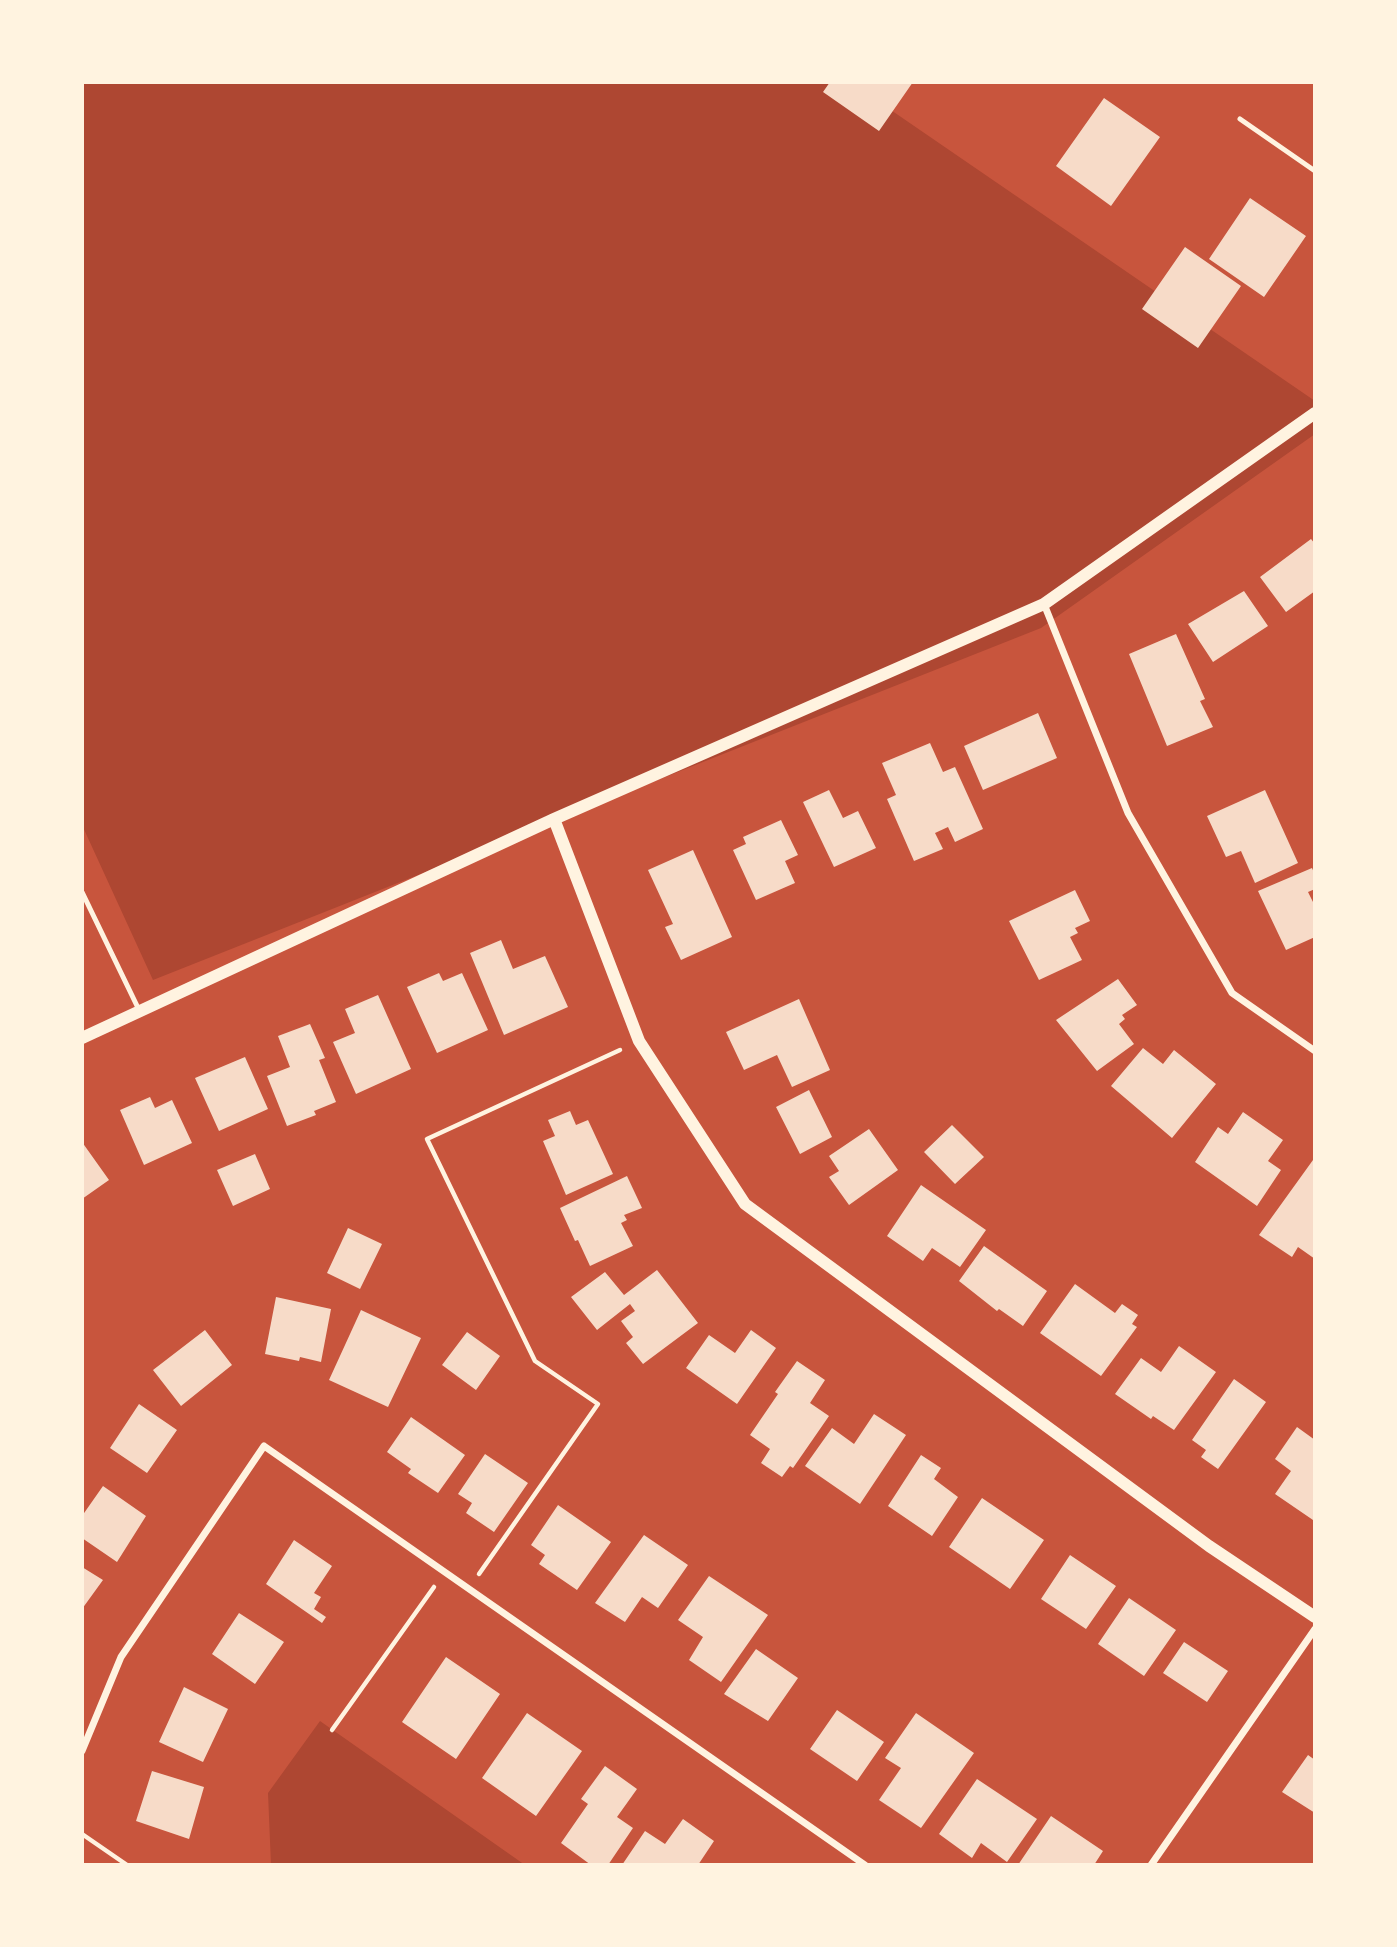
<!DOCTYPE html>
<html>
<head>
<meta charset="utf-8">
<style>
  body { margin:0 }
  #map { position:relative; width:1397px; height:1947px; overflow:hidden; background:#c8553d; font-family:Bitter,serif }
  canvas { display:block }
  .frame { position:absolute; inset:0; border:84px solid #fff3e0; pointer-events:none }
</style>
</head>
<body>
<div id="map">
<canvas width="1397" height="1947"></canvas>
<div class="frame"></div>
</div>
<script>
const c = document.querySelector('canvas').getContext('2d');
c.lineJoin = 'round';
function paint(path, color) {
  c.fillStyle = color;
  c.fill(path, 'evenodd');
}
function poly(rows) {
  const path = new Path2D();
  for (const r of rows) {
    path.moveTo(r[0], r[1]);
    for (let i = 2; i < r.length; i += 2) path.lineTo(r[i], r[i + 1]);
  }
  return path;
}
function strokePath(path, color, width, dash) {
  c.strokeStyle = color;
  c.lineWidth = width;
  c.lineCap = dash ? 'butt' : 'round';
  c.setLineDash(dash || []);
  c.stroke(path);
}
const green = poly([
  [82,82,850,82,1315,401,1315,434,1041,628,153,980,82,825],
  [320,1721,525,1865,271,1865,268,1793]
]);
const building = poly([
  [830,82,913,82,879,131,823,92],
  [1104,98,1160,137,1111,206,1056,166],
  [1250,198,1306,236,1264,297,1209,259],
  [1185,247,1241,286,1198,348,1142,309],
  [1311,539,1315,544,1315,591,1286,612,1260,577],
  [1244,591,1268,626,1213,662,1188,624],
  [1176,634,1205,699,1200,701,1213,727,1167,746,1129,654],
  [1038,713,1057,758,983,790,964,746],
  [930,743,943,772,955,767,983,829,955,842,948,827,935,833,943,849,914,861,887,799,896,795,882,763],
  [829,790,843,818,858,811,876,848,834,867,803,802],
  [1265,790,1298,863,1255,883,1241,851,1226,857,1207,816],
  [781,820,798,855,785,861,795,883,756,900,733,850,746,844,743,837],
  [693,850,732,937,681,960,665,927,673,924,648,870],
  [1312,868,1315,875,1315,889,1308,892,1315,906,1315,937,1286,950,1258,891],
  [1075,890,1090,921,1075,928,1078,933,1070,937,1082,960,1039,980,1009,921],
  [501,940,513,969,545,956,568,1007,504,1035,470,953],
  [439,973,443,981,462,973,488,1030,437,1053,407,987],
  [1118,979,1137,1005,1122,1015,1125,1019,1119,1024,1134,1044,1097,1071,1056,1020],
  [378,995,411,1069,356,1094,333,1042,355,1033,345,1009],
  [799,999,830,1070,792,1087,777,1055,744,1070,726,1032],
  [310,1024,325,1058,319,1060,336,1102,314,1111,316,1115,287,1126,267,1076,290,1067,278,1036],
  [1143,1048,1163,1064,1174,1050,1216,1084,1172,1138,1111,1086],
  [245,1057,268,1109,219,1131,195,1078],
  [809,1090,832,1137,800,1154,776,1107],
  [150,1097,155,1108,172,1100,192,1143,144,1165,120,1110],
  [570,1111,576,1125,588,1120,613,1174,566,1195,543,1141,555,1136,548,1120],
  [1243,1112,1283,1140,1268,1161,1281,1170,1257,1206,1195,1162,1218,1127,1228,1134],
  [952,1125,984,1157,955,1184,924,1152],
  [869,1129,898,1170,849,1205,829,1177,839,1171,829,1156],
  [82,1142,109,1180,82,1199],
  [255,1154,270,1189,233,1206,217,1170],
  [1313,1160,1315,1161,1315,1259,1298,1247,1292,1257,1259,1235],
  [627,1176,642,1208,624,1215,627,1220,621,1223,633,1246,590,1266,578,1240,575,1241,560,1208],
  [921,1185,986,1230,960,1267,932,1248,923,1261,887,1236],
  [348,1228,382,1244,360,1289,327,1273],
  [984,1246,1047,1291,1023,1326,999,1309,997,1311,959,1281],
  [657,1270,698,1323,643,1364,626,1343,633,1337,621,1321,635,1311,630,1304,597,1330,571,1297,605,1272,624,1295],
  [1075,1284,1115,1313,1122,1304,1138,1315,1132,1324,1137,1327,1101,1376,1040,1333],
  [276,1297,331,1309,321,1362,300,1357,299,1361,265,1354],
  [361,1310,421,1338,388,1407,329,1380],
  [205,1330,232,1365,181,1406,153,1370],
  [751,1330,776,1348,737,1404,686,1368,709,1335,735,1353],
  [467,1332,500,1356,476,1390,442,1365],
  [1179,1346,1216,1372,1174,1430,1153,1416,1151,1419,1115,1394,1141,1358,1161,1372],
  [797,1361,825,1380,810,1403,829,1416,793,1468,790,1466,782,1477,761,1463,770,1449,750,1435,778,1394,775,1392],
  [1234,1379,1266,1402,1218,1469,1201,1457,1206,1450,1192,1440],
  [139,1404,177,1430,147,1473,110,1448],
  [874,1414,906,1435,860,1504,805,1466,832,1428,854,1444],
  [411,1417,465,1455,438,1493,408,1473,411,1469,387,1452],
  [1297,1427,1315,1440,1315,1517,1313,1520,1275,1494,1291,1471,1275,1459],
  [485,1454,528,1483,494,1532,466,1513,472,1503,458,1494],
  [921,1455,941,1468,934,1479,958,1497,932,1536,888,1506],
  [103,1486,146,1516,117,1562,82,1538,82,1516],
  [982,1498,1044,1540,1010,1589,949,1547],
  [558,1505,611,1542,577,1590,539,1564,545,1555,531,1545],
  [644,1535,688,1565,658,1608,642,1597,625,1622,595,1603],
  [294,1540,332,1566,314,1593,321,1597,314,1609,326,1617,322,1623,266,1584],
  [1070,1555,1116,1586,1086,1629,1041,1599],
  [82,1567,103,1580,82,1609],
  [709,1576,768,1615,721,1682,689,1660,703,1637,678,1620],
  [1129,1598,1176,1630,1144,1676,1098,1644],
  [239,1613,284,1642,255,1684,212,1654],
  [1184,1642,1228,1671,1207,1702,1163,1673],
  [756,1649,798,1678,768,1721,724,1694],
  [446,1657,500,1694,456,1759,402,1722],
  [184,1687,228,1709,203,1762,159,1742],
  [837,1710,884,1742,857,1781,810,1749],
  [527,1713,582,1751,536,1816,482,1778],
  [916,1713,974,1753,921,1828,879,1800,901,1768,885,1758],
  [1308,1755,1315,1760,1315,1813,1282,1792],
  [605,1766,637,1789,617,1817,633,1828,608,1865,591,1865,561,1843,588,1804,581,1799],
  [152,1771,204,1787,189,1839,136,1821],
  [977,1779,1037,1819,1007,1862,981,1843,972,1858,939,1834],
  [1051,1816,1103,1851,1094,1865,1018,1865],
  [683,1819,714,1841,698,1865,622,1865,645,1831,665,1844]
]);
const path = poly([
  [479,1574,598,1404,535,1361,427,1139,620,1050],
  [332,1730,434,1587],
  [82,1834,127,1865]
]);
const service = poly([
  [1240,119,1315,171],
  [82,892,140,1012]
]);
const minor = poly([
  [1044,604,1128,813,1232,993,1315,1051],
  [82,1751,121,1657,264,1446,865,1865],
  [1151,1865,1315,1629]
]);
const tertiary = poly([
  [554,819,639,1041,745,1204,1209,1546,1315,1617],
  [82,1038,554,819,1044,604,1315,413]
]);
paint(green, '#ae4732');
paint(building, '#f7dbc8');
strokePath(path, '#fff3e0', 4.5);
strokePath(service, '#fff3e0', 5);
strokePath(minor, '#fff3e0', 7);
strokePath(tertiary, '#fff3e0', 12);
</script>
</body>
</html>
